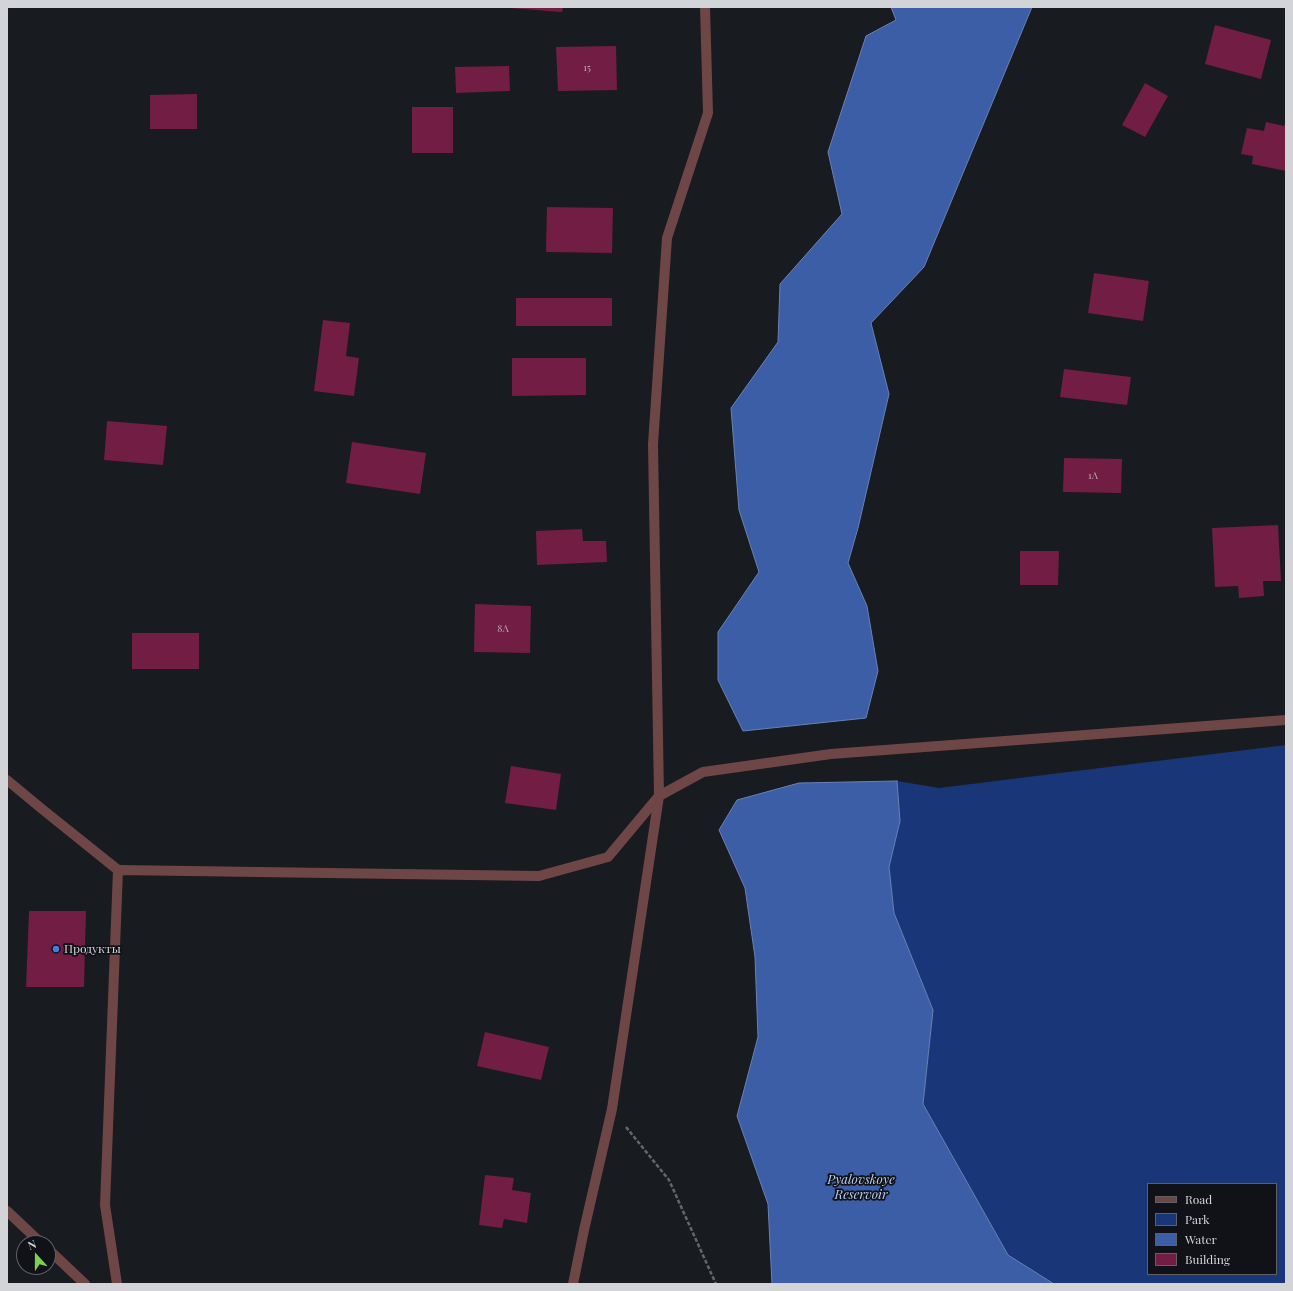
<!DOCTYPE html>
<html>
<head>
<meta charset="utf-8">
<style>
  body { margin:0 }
  #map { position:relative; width:1293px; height:1291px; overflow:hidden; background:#181b20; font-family:"Playfair Display",serif }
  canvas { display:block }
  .frame { position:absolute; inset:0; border:8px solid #d2d4d8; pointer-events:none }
  .legend { position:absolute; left:1147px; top:1183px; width:130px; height:92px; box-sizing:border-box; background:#101217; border:1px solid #5e6064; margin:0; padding:5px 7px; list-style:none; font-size:12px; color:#d2d4d8 }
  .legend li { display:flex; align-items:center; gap:8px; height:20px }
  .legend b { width:20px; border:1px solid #5e6064 }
  .north { position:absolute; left:16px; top:1235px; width:40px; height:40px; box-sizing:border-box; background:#101217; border:1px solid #5e6064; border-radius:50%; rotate:339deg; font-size:11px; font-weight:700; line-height:16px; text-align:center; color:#d2d4d8 }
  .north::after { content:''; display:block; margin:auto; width:14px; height:18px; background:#7fd052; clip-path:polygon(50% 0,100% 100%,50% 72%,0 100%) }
</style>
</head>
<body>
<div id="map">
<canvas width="1293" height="1291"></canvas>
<div class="frame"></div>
<ul class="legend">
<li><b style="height:5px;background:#6e4645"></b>Road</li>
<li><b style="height:11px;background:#193778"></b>Park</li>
<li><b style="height:11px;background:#3c5ea7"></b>Water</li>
<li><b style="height:11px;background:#721d43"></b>Building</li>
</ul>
<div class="north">N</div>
</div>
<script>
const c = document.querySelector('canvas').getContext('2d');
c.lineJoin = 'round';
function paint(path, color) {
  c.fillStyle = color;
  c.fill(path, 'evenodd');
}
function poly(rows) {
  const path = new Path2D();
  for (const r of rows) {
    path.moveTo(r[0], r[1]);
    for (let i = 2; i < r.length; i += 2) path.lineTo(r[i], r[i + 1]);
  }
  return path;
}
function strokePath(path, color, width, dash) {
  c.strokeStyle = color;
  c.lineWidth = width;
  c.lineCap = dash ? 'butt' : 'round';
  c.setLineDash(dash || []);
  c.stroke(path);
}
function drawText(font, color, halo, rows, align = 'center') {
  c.font = font + ' "Playfair Display",serif';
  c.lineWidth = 3.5;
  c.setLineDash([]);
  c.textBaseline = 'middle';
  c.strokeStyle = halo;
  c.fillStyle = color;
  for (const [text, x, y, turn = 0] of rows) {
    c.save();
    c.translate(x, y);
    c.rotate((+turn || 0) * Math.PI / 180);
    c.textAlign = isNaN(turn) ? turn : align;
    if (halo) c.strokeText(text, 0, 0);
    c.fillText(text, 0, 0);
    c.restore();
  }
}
const green = poly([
  [1286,745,1286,1284,1054,1284,1008,1255,923,1104,933,1010,894,913,889,867,900,821,897,781,939,788],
  [1148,1184,1276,1184,1276,1274,1148,1274]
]);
const water = poly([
  [891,7,1032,7,924,267,871,323,889,394,858,528,848,563,867,606,878,671,866,718,743,731,718,680,718,632,759,572,739,510,731,408,778,342,780,284,842,214,828,152,866,36,896,20,891,7],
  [897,781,900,821,889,867,894,913,933,1010,923,1104,1008,1255,1054,1284,772,1284,768,1204,737,1116,758,1037,755,957,745,888,719,830,737,800,799,783,897,781]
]);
const building = poly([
  [510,7,563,7,562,12,510,8],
  [1215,25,1271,40,1261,79,1205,64],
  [616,46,617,90,558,91,556,47],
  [509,66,510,91,456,93,455,67],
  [1145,83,1168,96,1145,137,1122,125],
  [197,94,197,129,150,129,150,95],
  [412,107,453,107,453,153,412,153],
  [1266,122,1284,126,1286,122,1286,171,1252,164,1253,156,1241,154,1247,128,1264,131],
  [547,207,613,208,612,253,546,252],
  [1094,273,1149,281,1143,321,1088,313],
  [516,298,612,298,612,326,516,326],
  [323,320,350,323,346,356,359,358,354,396,314,391],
  [512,358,586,358,586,395,512,396],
  [1064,369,1131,377,1127,405,1060,397],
  [107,421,167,426,163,465,104,460],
  [352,442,426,453,420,494,346,483],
  [1064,458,1122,459,1121,493,1063,492],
  [1278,525,1281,581,1263,581,1264,596,1239,598,1238,586,1215,587,1212,528],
  [582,529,583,541,606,541,607,562,537,565,536,531],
  [1020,551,1059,551,1058,585,1020,585],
  [475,604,531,606,530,653,474,652],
  [132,633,199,633,199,669,132,669],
  [511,766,561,774,556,810,505,803],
  [29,911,86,911,84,987,26,987],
  [485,1032,549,1047,541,1080,477,1066],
  [485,1175,514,1178,512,1190,531,1193,527,1223,504,1219,502,1228,479,1225]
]);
const path = poly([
  [626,1127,669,1180,716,1284]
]);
const lane = poly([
  [7,780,42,809,118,870],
  [7,1211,41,1243],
  [48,1249,85,1284],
  [573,1284,584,1230,612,1109,659,796]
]);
const street = poly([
  [659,796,653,444,667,238,708,113,705,7],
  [117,1284,105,1205,118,870,539,876,608,857,659,796,703,772,831,754,1286,720]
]);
const markers = [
  [56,949,4,"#3f7fe0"]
];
const numberNames = [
  ["15",587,68],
  ["1А",1093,476],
  ["8А",503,629]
];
const poiNames = [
  ["Продукты",64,949]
];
const waterNames = [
  ["Pyalovskoye",861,1180],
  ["Reservoir",861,1195]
];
paint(green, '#193778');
paint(water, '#3c5ea7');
strokePath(water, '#6981b6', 1);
paint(building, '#721d43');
strokePath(path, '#64666b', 2.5, [4, 2]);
strokePath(lane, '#6e4645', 10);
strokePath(street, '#6e4645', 10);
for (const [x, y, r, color] of markers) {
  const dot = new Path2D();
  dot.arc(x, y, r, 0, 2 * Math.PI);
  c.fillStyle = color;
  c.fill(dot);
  strokePath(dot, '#101217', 1.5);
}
drawText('10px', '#baa6b3', null, numberNames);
drawText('12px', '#d2d4d8', '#101217', poiNames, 'left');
drawText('italic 13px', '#b7ccf5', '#101217', waterNames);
</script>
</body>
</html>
